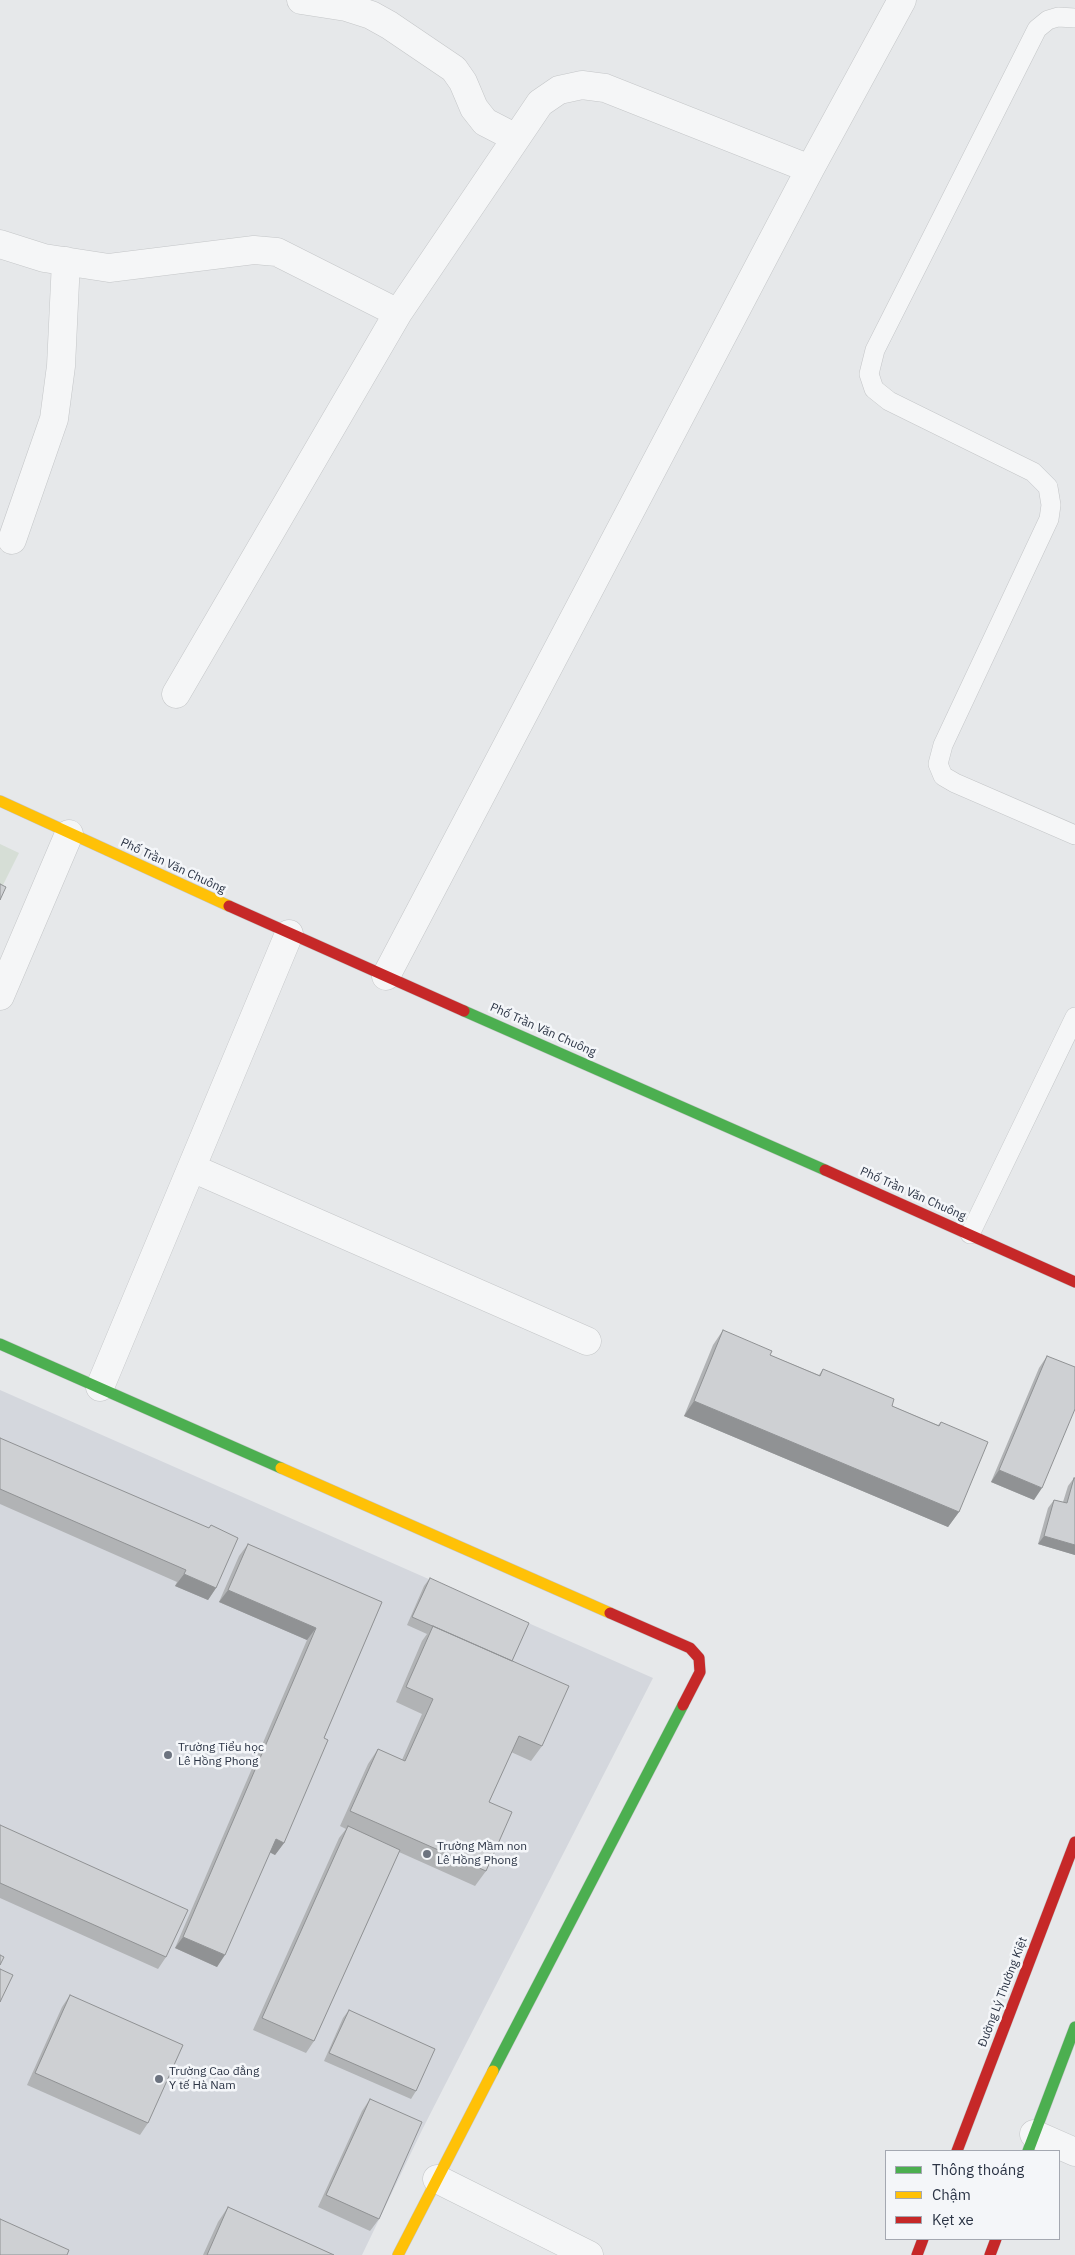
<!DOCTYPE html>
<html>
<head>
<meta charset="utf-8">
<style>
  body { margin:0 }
  #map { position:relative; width:1075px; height:2255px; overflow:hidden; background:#e6e8ea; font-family:"IBM Plex Sans",sans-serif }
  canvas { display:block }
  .legend { position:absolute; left:885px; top:2150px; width:175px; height:90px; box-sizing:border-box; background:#f4f6f9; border:1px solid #a4a8b1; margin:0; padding:6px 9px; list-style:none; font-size:15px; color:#2b3445 }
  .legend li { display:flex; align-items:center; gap:10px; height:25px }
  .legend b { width:25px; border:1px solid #a4a8b1 }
</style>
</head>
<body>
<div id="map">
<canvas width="1075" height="2255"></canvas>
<ul class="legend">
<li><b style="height:6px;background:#4caf50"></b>Thông thoáng</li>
<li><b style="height:6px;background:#ffc107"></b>Chậm</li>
<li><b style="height:6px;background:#c62828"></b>Kẹt xe</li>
</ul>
</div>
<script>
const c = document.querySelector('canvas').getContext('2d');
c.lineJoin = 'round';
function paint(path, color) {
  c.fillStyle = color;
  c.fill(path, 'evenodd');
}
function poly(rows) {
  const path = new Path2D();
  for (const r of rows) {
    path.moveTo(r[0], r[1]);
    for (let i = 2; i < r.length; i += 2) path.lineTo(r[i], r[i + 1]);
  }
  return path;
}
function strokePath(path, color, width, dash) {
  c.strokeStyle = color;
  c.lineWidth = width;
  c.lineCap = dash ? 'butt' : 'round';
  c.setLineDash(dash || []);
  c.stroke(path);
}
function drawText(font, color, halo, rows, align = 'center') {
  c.font = font + ' "IBM Plex Sans",sans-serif';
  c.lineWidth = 5;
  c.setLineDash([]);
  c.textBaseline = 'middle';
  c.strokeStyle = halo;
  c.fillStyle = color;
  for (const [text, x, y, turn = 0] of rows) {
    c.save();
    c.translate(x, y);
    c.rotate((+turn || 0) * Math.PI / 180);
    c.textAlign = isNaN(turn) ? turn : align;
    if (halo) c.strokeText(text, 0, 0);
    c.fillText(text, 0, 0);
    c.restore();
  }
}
const built = poly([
  [0,1390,653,1678,423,2128,362,2255,0,2255]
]);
const green = poly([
  [0,844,19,853,0,891]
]);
const lane = poly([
  [1075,18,1058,17,1048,20,1037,29,875,350,869,374,874,389,889,401,1033,472,1048,487,1051,505,1049,519,943,745,938,764,943,776,955,783,1075,835],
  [970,1234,1075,1017]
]);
const street = poly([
  [301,0,346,7,371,15,389,25,454,69,463,82,474,108,485,122,516,138],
  [0,244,44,258,109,268,254,250,277,252,398,313],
  [12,540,54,419,61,366,66,261],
  [176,694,398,313,540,103,559,90,582,85,605,88,810,169],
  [386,976,810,169,902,0],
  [0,996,69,834],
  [192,1168,587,1341],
  [100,1387,289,934],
  [1034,2134,1075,2152],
  [437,2179,589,2255]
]);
const fast = poly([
  [464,1011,825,1170],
  [0,1344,281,1468],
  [493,2071,683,1705],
  [1028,2151,1075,2027]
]);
const slow = poly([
  [0,801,229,906],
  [281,1468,610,1613],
  [398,2255,493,2071]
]);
const jam = poly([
  [229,906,464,1011],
  [825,1170,1075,1282],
  [610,1613,690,1648,699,1658,700,1672,683,1705],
  [957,2151,1075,1842],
  [917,2255,923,2239],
  [990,2255,996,2239]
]);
const wall = poly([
  [723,1330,770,1355,819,1375,823,1369,892,1406,938,1425,941,1422,959,1512,948,1527,684,1416,713,1345],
  [1047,1356,1034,1500,991,1482,1039,1368],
  [0,1438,216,1588,208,1600,175,1586,177,1582,0,1504],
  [1074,1478,1075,1478,1075,1555,1038,1544,1048,1508,1054,1500,1063,1502,1068,1486],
  [248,1544,382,1602,324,1738,284,1843,275,1855,270,1852,217,1967,175,1948,307,1640,219,1602,239,1556],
  [430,1578,512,1661,542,1746,531,1761,511,1752,489,1802,486,1871,475,1886,399,1852,314,2041,306,2053,253,2030,339,1838,346,1829,340,1826,368,1764,378,1749,402,1760,422,1714,396,1702,422,1641,427,1634,407,1625,424,1586],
  [0,1825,166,1957,158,1969,0,1898],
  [70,1995,148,2123,140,2135,27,2085,62,2007],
  [349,2010,416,2091,411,2099,324,2061,343,2018],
  [370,2099,379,2219,370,2231,318,2207,362,2111],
  [228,2207,334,2255,203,2255,218,2222]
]);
const shadedWall = poly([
  [694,1401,959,1512,948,1527,684,1416],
  [999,1470,1042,1488,1034,1500,991,1482],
  [1044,1536,1075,1545,1075,1555,1038,1544],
  [184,1574,216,1588,208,1600,175,1586],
  [228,1590,316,1628,307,1640,219,1602],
  [276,1839,284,1843,275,1855,267,1851],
  [183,1937,225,1955,217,1967,175,1948]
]);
const building = poly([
  [0,884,6,887,0,900,0,884],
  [723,1330,772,1351,770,1355,820,1376,823,1369,894,1399,892,1406,939,1426,941,1422,988,1442,959,1512,694,1401,723,1330],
  [1047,1356,1075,1367,1075,1409,1042,1488,999,1470,1047,1356],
  [0,1438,209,1528,211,1525,238,1538,216,1588,184,1574,186,1570,0,1489,0,1438],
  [1074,1478,1075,1478,1075,1545,1044,1536,1054,1500,1067,1503,1074,1478],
  [248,1544,382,1602,324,1738,328,1740,284,1843,276,1839,225,1955,183,1937,316,1628,228,1590,248,1544],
  [430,1578,529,1623,512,1661,412,1617,430,1578],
  [433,1626,569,1686,542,1746,519,1736,489,1802,512,1812,486,1871,350,1811,378,1749,405,1761,433,1699,406,1687,433,1626],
  [0,1825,188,1910,166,1957,0,1883,0,1825],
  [348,1826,400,1850,314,2041,262,2018,348,1826],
  [0,1955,4,1957,0,1965,0,1955],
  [0,1969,13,1975,0,2002,0,1969],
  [70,1995,183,2045,148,2123,35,2073,70,1995],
  [349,2010,435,2049,416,2091,329,2053,349,2010],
  [370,2099,422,2122,379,2219,326,2195,370,2099],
  [228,2207,334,2255,207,2255,228,2207],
  [0,2219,69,2250,67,2255,0,2255,0,2219]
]);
const markers = [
  [168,1755,5,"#6c737f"],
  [427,1854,5,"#6c737f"],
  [159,2079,5,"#6c737f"]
];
const streetNames = [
  ["Phố Trần Văn Chuông",173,866,25],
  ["Phố Trần Văn Chuông",543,1030,24],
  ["Phố Trần Văn Chuông",913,1194,24],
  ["Đường Lý Thường Kiệt",1003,1992,-69]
];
const poiNames = [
  ["Trường Tiểu học",178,1748],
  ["Lê Hồng Phong",178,1762],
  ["Trường Mầm non",437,1847],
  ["Lê Hồng Phong",437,1861],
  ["Trường Cao đẳng",169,2072],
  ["Y tế Hà Nam",169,2086]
];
paint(built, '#d4d7dd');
paint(green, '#d6ded6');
strokePath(lane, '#c4c6c8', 20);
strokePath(street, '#c4c6c8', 29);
strokePath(fast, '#c4c6c8', 12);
strokePath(slow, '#c4c6c8', 12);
strokePath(jam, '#c4c6c8', 12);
strokePath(lane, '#f5f6f7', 19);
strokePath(street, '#f5f6f7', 28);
strokePath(fast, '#4caf50', 11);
strokePath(slow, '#ffc107', 11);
strokePath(jam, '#c62828', 11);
paint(wall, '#b1b3b5');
paint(shadedWall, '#909294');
paint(building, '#ced0d3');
strokePath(building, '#909294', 1);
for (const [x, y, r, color] of markers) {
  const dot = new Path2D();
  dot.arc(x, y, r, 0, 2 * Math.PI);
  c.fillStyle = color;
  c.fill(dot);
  strokePath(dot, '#f4f6f9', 2);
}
drawText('12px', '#2b3445', '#f4f6f9', streetNames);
drawText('12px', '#2b3445', '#f4f6f9', poiNames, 'left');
</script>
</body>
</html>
